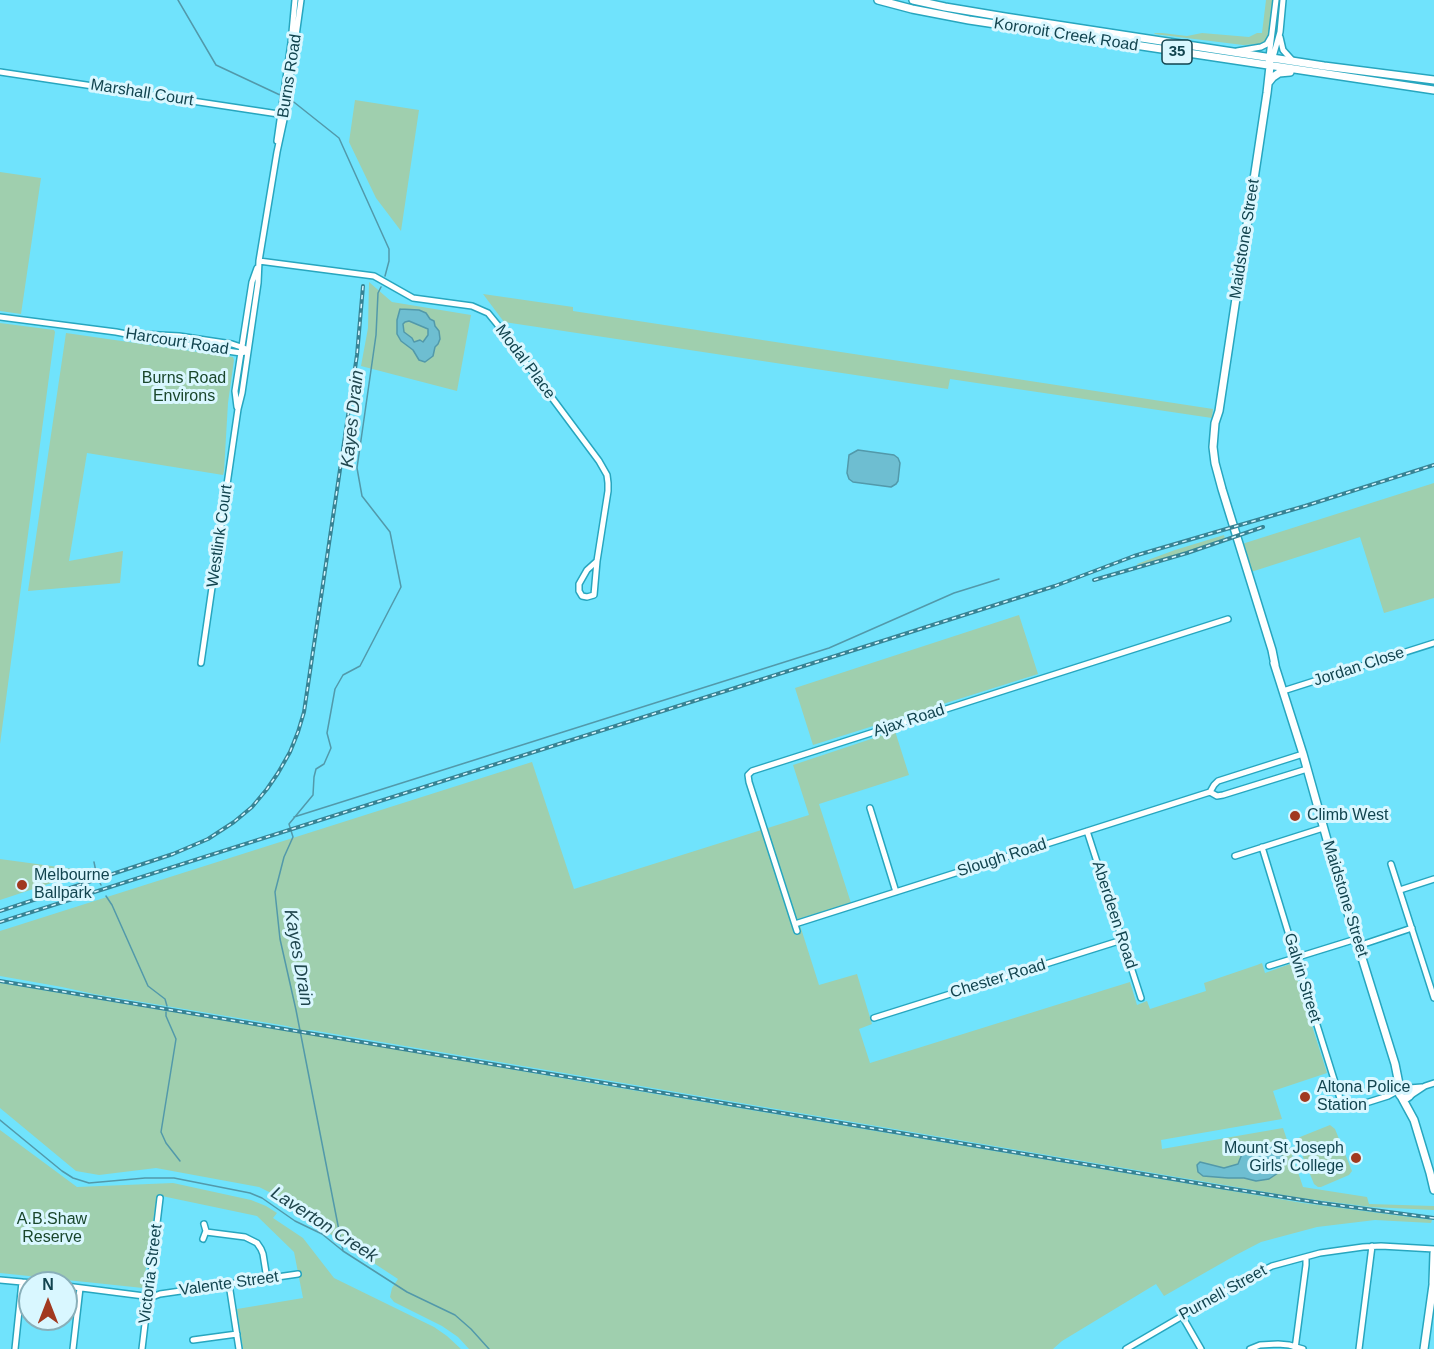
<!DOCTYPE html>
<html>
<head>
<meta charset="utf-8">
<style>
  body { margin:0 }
  #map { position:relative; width:1434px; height:1349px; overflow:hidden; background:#70e3fc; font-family:Arial,sans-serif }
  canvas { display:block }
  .north { position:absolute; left:18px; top:1271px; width:60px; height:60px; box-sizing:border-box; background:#d9f7ff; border:2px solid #89afb9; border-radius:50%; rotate:0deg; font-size:16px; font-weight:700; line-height:24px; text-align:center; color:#12444f }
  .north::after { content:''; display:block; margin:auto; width:21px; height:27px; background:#a13920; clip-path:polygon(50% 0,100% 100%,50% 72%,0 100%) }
</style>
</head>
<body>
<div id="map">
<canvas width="1434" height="1349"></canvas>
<div class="north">N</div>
</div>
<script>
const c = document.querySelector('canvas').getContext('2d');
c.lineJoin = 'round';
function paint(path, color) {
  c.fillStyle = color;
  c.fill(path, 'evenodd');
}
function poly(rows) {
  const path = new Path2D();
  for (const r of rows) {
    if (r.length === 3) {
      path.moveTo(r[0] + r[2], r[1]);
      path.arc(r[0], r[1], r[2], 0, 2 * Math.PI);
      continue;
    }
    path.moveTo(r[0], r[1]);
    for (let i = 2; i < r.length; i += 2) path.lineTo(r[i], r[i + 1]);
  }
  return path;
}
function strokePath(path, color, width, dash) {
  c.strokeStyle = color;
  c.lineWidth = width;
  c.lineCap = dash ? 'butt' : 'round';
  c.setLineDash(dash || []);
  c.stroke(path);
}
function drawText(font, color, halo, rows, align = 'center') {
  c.font = font + ' Arial,sans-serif';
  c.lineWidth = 6;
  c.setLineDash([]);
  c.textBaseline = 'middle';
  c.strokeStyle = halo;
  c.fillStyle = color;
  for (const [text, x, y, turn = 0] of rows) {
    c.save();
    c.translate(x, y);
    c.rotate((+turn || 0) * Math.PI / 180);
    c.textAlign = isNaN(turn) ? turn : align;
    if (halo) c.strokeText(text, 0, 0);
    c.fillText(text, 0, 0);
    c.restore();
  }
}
const green = poly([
  [1266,0,1273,0,1273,2,1268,37,1267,40,1261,44,1243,45,1154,34,1155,33,1162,33,1187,36,1202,33,1249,37,1257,33,1262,33],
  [355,100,419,110,401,231,376,198,349,142],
  [0,172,41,178,21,314,0,311],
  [369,282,392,302,471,315,457,391,361,366,368,328],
  [483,294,573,307,573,311,1213,409,1212,418,950,379,948,389,504,322],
  [0,323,54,330,55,332,0,744],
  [66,333,233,357,234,360,228,403,224,471,223,475,87,453,69,561,123,551,120,583,28,591],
  [1434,483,1434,598,1384,613,1360,537,1251,572,1242,544],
  [1224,535,1225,539,1192,550,1138,566,1137,564,1175,550],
  [1019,615,1038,674,813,745,795,688],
  [895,731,909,775,819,804,851,903,798,919,819,985,857,974,872,1024,859,1029,870,1063,1130,982,1137,1005,1147,1001,1150,1009,1206,991,1204,983,1257,965,1262,963,1265,973,1290,964,1293,966,1327,1073,1273,1091,1282,1119,1161,1140,1162,1149,1283,1128,1303,1187,1367,1197,1369,1204,1434,1206,1434,1210,1371,1207,1301,1198,311,1030,305,1031,287,1026,94,994,62,987,0,976,0,931,532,762,574,889,809,815,793,765],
  [0,859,88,871,0,900],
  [0,983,292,1032,306,1033,578,1081,1303,1203,1432,1220,1431,1223,1375,1220,1317,1227,1261,1242,1236,1255,1164,1296,1156,1284,1062,1341,1053,1349,469,1349,458,1337,442,1326,394,1302,390,1297,392,1288,398,1279,337,1239,277,1196,259,1187,156,1168,99,1175,76,1171,0,1108],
  [1330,1125,1335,1129,1352,1171,1349,1175,1321,1187,1318,1187,1314,1184,1298,1145,1298,1139,1300,1137],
  [0,1130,77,1187,173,1183,251,1200,266,1206,277,1213,273,1218,303,1238,334,1278,434,1327,447,1336,461,1349,243,1349,237,1309,303,1298,294,1252,257,1216,157,1195,143,1288,0,1273]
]);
const water = poly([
  [400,309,419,310,426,313,430,319,434,321,435,326,439,331,440,339,438,344,435,347,433,356,425,362,419,360,413,350,401,341,397,334,397,320,400,309],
  [409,321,428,329,428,335,423,342,420,340,414,342,412,338,404,332,403,324,405,322,409,321],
  [858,450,894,455,898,458,900,463,898,481,896,484,891,487,853,482,849,479,847,473,849,455,858,450],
  [1263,1145,1273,1146,1282,1151,1281,1171,1269,1179,1256,1181,1244,1178,1228,1178,1203,1176,1198,1172,1197,1165,1200,1162,1224,1168,1238,1164,1242,1154,1252,1146,1263,1145]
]);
const stream = poly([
  [178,0,216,65,280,95],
  [290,99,339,138,389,249,389,261,385,276],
  [294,817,829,648,954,593,999,579],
  [94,862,97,877],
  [100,883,101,885],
  [106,896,112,905,148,986,165,999,167,1006],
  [166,1012,166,1016,176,1039,161,1132,166,1143,180,1161],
  [0,1120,62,1171,73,1178,89,1183,145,1178,174,1178,250,1193,262,1198,295,1221,322,1234,343,1251,407,1292,455,1315,471,1329,489,1349],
  [343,1251,296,1010,280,939,275,892,284,857,293,837,289,824,313,795,314,777,316,769,324,764,331,748,327,733,335,689,343,675,360,666,401,587,390,532,362,496,357,468,376,335,378,293,381,287]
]);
const minor = poly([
  [1280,37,1283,50,1292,60],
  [1237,51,1261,47,1267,44,1271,37],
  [1269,57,1276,0],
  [1273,57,1280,32,1283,0],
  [0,72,285,115],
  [277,141,291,43,295,0],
  [259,261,374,276,413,298,472,306,488,313,497,324,599,461,607,475,608,483,608,491,597,561,587,570,579,584,579,591,582,596,587,597,594,595,597,561],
  [0,317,116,332,179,344,241,353,248,351],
  [141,334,179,336,232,344,244,348],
  [237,407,235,391,252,282,257,268],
  [201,663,238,409,242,393,258,283,259,261,277,152,285,115,301,0],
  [1283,691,1434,643],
  [1210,792,1214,785,1218,781,1303,754],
  [870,808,896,892],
  [1087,831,1141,998],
  [1262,847,1296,958,1343,1108,1350,1108,1388,1096,1399,1090],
  [1235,856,1323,828],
  [1391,864,1434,998],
  [1400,890,1434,879],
  [795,924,1210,792,1217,796,1223,795,1307,769],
  [797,931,749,782,748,775,752,771,1228,619],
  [1358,946,1412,928],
  [1269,966,1356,939],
  [874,1018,1122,940],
  [1409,1088,1422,1087],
  [1410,1096,1425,1086,1434,1083],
  [206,1232,245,1237,257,1243,261,1249,263,1254,267,1279],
  [203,1239,206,1231,204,1224],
  [0,1280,33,1283],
  [229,1284,239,1349],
  [66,1286,152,1297,160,1294,298,1274],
  [1182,1316,1201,1349],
  [193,1340,237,1334],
  [15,1349,22,1282],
  [73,1349,80,1288],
  [142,1349,160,1198],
  [1126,1349,1244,1280,1272,1266,1320,1253,1363,1247,1381,1246,1434,1249],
  [1250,1349,1260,1345,1278,1344,1289,1345,1303,1349],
  [1295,1349,1306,1265,1306,1257],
  [1359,1349,1372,1246]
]);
const major = poly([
  [878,0,912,9,969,20,1434,90],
  [913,0,945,7,1005,17,1324,66,1434,80],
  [1269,57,1270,66,1267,93,1219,411,1215,423,1213,447,1215,463,1222,489,1272,650,1275,665],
  [1269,82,1273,77,1279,73,1290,72],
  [1274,663,1303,754,1343,897,1395,1064,1400,1089],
  [1405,1092,6],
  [1402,1098,1414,1120,1430,1173,1434,1190],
  [1433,1283,1434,1253],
  [1424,1349,1434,1278]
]);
const rail = poly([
  [1094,580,1187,553,1263,527],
  [0,911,173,854,208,839,234,822,252,807,267,789,278,773,290,752,298,732,304,712,357,355,363,286],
  [0,922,1055,586,1134,556,1305,506,1434,465],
  [0,981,1220,1187,1321,1203,1434,1218]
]);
const markers = [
  [1295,816,6,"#a13920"],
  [22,885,6,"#a13920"],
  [1305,1097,6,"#a13920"],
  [1356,1158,6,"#a13920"]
];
const shields = [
  [1177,52,30]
];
const shieldNames = [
  ["35",1177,52]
];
const streetNames = [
  ["Kororoit Creek Road",1066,35,9],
  ["Burns Road",290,76,-81],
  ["Marshall Court",142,93,9],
  ["Maidstone Street",1245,239,-81],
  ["Harcourt Road",177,342,9],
  ["Modal Place",525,362,53],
  ["Westlink Court",220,536,-82],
  ["Jordan Close",1359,667,-18],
  ["Ajax Road",909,721,-18],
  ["Slough Road",1002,858,-18],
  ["Maidstone Street",1345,899,73],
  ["Aberdeen Road",1114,915,72],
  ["Galvin Street",1302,978,73],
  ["Chester Road",998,979,-17],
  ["Victoria Street",151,1274,-83],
  ["Valente Street",229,1284,-8],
  ["Purnell Street",1223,1293,-29]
];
const parkNames = [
  ["Burns Road",184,379],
  ["Environs",184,397],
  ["A.B.Shaw",52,1220],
  ["Reserve",52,1238]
];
const poiNames = [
  ["Climb West",1307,816],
  ["Melbourne",34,876],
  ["Ballpark",34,894],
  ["Altona Police",1317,1088],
  ["Station",1317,1106],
  ["Mount St Joseph",1344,1149,"right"],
  ["Girls' College",1344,1167,"right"]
];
const waterNames = [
  ["Kayes Drain",353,419,-84],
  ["Kayes Drain",298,958,80],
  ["Laverton Creek",324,1225,33]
];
paint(green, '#9fcfae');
paint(water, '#6ebed1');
strokePath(water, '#5299aa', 1.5);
strokePath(stream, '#5299aa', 1.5);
strokePath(minor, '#27a6bf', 8);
strokePath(major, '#27a6bf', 10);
strokePath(minor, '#fff', 5);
strokePath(major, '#fff', 7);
strokePath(rail, '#378394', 4);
strokePath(rail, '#d9f7ff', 1.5, [4.5]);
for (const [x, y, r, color] of markers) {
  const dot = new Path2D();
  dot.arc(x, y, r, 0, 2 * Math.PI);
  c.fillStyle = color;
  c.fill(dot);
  strokePath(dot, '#d9f7ff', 2);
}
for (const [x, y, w] of shields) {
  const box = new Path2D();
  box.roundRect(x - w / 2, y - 12, w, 24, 4.5);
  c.fillStyle = '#d9f7ff';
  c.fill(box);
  strokePath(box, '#12444f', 1.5);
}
drawText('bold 15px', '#12444f', null, shieldNames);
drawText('16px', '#12444f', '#d9f7ff', streetNames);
drawText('16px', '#19462b', '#d9f7ff', parkNames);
drawText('16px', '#12444f', '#d9f7ff', poiNames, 'left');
drawText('italic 18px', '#20464e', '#d9f7ff', waterNames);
</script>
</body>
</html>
